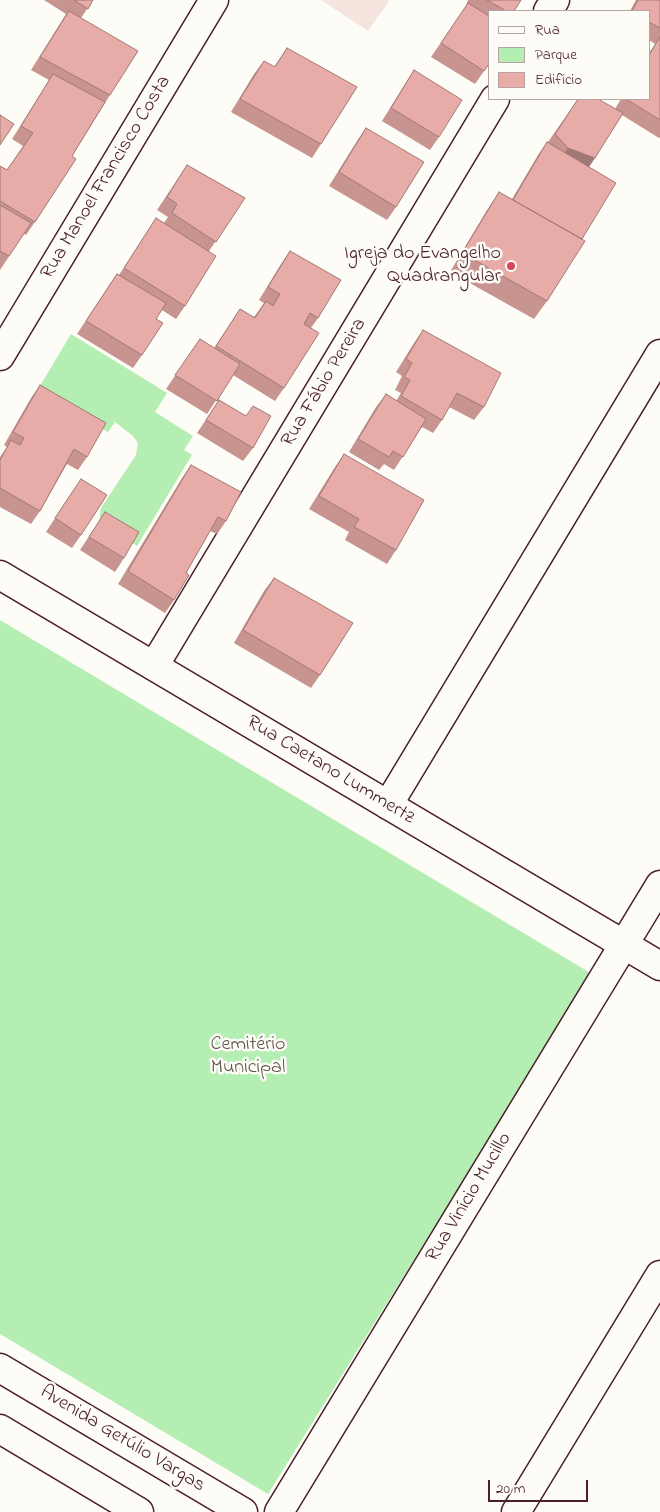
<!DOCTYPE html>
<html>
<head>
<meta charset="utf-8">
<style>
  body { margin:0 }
  #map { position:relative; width:660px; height:1512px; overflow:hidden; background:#fdfcf7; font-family:"Indie Flower",sans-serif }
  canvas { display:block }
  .legend { position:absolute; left:488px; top:10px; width:162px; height:90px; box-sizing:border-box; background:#fdfcf7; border:1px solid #b5a4a5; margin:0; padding:6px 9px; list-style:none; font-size:15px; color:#4a1f2b }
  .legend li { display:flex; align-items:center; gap:10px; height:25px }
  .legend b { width:25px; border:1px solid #b5a4a5 }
  .scale { position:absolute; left:488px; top:1480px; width:100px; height:22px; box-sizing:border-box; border:2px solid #4a1f2b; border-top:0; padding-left:6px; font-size:15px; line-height:18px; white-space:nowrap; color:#4a1f2b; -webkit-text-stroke:4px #fdfcf7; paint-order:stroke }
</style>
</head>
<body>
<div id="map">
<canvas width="660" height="1512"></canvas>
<ul class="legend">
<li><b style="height:6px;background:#fdfcf7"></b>Rua</li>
<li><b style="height:14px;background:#b4eeb2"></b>Parque</li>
<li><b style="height:14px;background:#e7aca8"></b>Edifício</li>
</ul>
<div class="scale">20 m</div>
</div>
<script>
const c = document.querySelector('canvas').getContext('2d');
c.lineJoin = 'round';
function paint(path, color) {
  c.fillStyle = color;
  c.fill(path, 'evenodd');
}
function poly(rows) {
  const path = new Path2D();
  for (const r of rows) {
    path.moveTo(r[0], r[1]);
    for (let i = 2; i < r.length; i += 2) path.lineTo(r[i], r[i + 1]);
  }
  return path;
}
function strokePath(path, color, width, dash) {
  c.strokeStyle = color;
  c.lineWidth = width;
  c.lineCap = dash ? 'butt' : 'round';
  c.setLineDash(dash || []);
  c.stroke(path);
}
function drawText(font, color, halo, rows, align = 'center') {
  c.font = font + ' "Indie Flower",sans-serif';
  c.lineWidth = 5;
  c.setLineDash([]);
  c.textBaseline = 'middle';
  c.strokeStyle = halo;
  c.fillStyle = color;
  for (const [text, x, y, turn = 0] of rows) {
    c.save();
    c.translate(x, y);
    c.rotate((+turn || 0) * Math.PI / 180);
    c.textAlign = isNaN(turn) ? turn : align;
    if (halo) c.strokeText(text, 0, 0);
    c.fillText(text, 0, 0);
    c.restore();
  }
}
const built = poly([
  [321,0,387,0,389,1,368,31]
]);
const green = poly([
  [71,334,167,393,155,412,193,436,184,450,192,455,137,546,99,522,101,508,136,455,138,443,133,436,115,422,108,432,37,391],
  [0,620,592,974,268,1494,0,1334]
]);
const minor = poly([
  [548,11,555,0],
  [0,356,214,0],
  [154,666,495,99],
  [388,805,660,354],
  [279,1512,660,885],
  [516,1512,660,1275]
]);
const tertiary = poly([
  [0,575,660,966]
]);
const secondary = poly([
  [0,1368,243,1512],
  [0,1429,139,1512]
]);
const wall = poly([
  [44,0,93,0,81,18,110,95,72,156,35,222,26,235,24,234,0,270,0,166,7,170,23,146,12,139,49,80,31,70,66,14],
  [468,0,521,0,514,11,489,11,489,64,475,84,431,57,466,6],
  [636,0,660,0,660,137,659,138,622,115,589,167,582,239,547,301,534,319,450,272,487,210,499,192,512,199,538,155,547,142,548,142,578,99,615,109,621,99,649,99,649,53,655,44,649,40,649,11,630,11],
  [287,48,321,144,312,158,231,112,254,74,264,61,274,67],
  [414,70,439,137,430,150,382,121,405,84],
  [366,128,396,207,387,220,329,186,357,141],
  [187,165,245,198,209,251,185,306,176,319,162,310,156,319,142,355,133,368,77,334,108,287,117,274,119,275,156,218,164,223,168,217,157,210],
  [290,251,318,318,311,328,284,388,275,401,233,375,207,414,166,389,200,339,214,348,240,309,254,317,264,303,259,300,281,264],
  [423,330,484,407,474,420,449,407,442,420,433,433,422,427,394,470,384,464,379,470,349,452,376,407,386,394,396,401,401,393,395,390,402,376,396,372,414,343],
  [40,385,87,457,78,470,67,464,40,511,31,524,0,507,0,457,7,447,4,445,31,398],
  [219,400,245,416,253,448,243,461,197,433],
  [344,454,396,550,387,564,345,540,349,532,309,509,335,467],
  [191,465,226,521,217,534,210,531,186,573,174,600,165,613,118,584,182,478],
  [72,492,81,535,72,548,46,532],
  [105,512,124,558,115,572,80,550],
  [274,578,320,675,311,688,234,643,264,591]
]);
const shadedWall = poly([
  [568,148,595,158,586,171,559,161]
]);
const building = poly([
  [74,0,93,0,88,9,74,0],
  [487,0,521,0,514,11,506,11,487,0],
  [638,0,660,0,660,28,649,22,649,11,632,11,638,0],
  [468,3,489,16,489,64,484,71,441,43,468,3],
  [69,11,138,51,110,95,40,57,69,11],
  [660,37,660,120,626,99,649,99,649,55,660,37],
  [287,48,357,87,321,144,240,99,264,61,275,67,287,48],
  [414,70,462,100,439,137,391,108,414,70],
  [53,74,105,102,72,156,76,159,35,222,0,201,0,166,7,170,33,133,21,126,53,74],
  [578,99,598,99,623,113,595,158,568,148,555,134,578,99],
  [0,115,14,124,0,145,0,115],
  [366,128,424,162,396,207,339,172,366,128],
  [547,142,616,183,582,239,513,200,547,142],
  [187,165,245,198,216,242,172,213,177,204,167,197,187,165],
  [499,192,585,241,547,301,462,253,499,192],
  [0,205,31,223,9,256,0,251,0,205],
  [156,218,216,256,185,306,124,268,156,218],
  [290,251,341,280,318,318,310,313,304,324,319,333,284,388,216,346,240,309,255,318,266,301,273,306,280,294,268,287,290,251],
  [117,274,166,303,156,319,163,323,142,355,86,321,117,274],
  [423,330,501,373,484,407,457,393,442,420,401,396,410,380,404,377,412,363,406,359,423,330],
  [200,339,240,364,217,401,175,375,200,339],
  [40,385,106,423,87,457,74,449,40,511,0,488,0,460,11,440,20,445,24,438,13,432,40,385],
  [386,394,426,419,403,457,393,451,389,457,358,439,386,394],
  [219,400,246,416,253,406,271,416,253,448,206,420,219,400],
  [344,454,424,500,396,550,354,527,359,519,319,496,344,454],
  [191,465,241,492,226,521,218,517,186,573,189,575,174,600,128,571,191,465],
  [81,479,107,495,81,535,55,518,81,479],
  [105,512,139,532,124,558,89,537,105,512],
  [274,578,353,623,320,675,243,630,274,578]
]);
const markers = [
  [511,266,5,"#d1495b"]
];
const streetNames = [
  ["Rua Manoel Francisco Costa",107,178,-59],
  ["Rua Fábio Pereira",325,383,-59],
  ["Rua Caetano Lummertz",330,771,31],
  ["Rua Vinício Mucillo",470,1198,-59],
  ["Avenida Getúlio Vargas",122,1440,31]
];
const poiNames = [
  ["Igreja do Evangelho",501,255],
  ["Quadrangular",501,278]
];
const parkNames = [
  ["Cemitério",248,1046],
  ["Municipal",248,1069]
];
paint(built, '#f6e4df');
paint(green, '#b4eeb2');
strokePath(minor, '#4a1f2b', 31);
strokePath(tertiary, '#4a1f2b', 31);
strokePath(secondary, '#4a1f2b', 31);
strokePath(minor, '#fdfcf7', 28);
strokePath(tertiary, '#fdfcf7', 28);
strokePath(secondary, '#fdfcf7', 28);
paint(wall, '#c79490');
paint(shadedWall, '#a27876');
paint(building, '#e7aca8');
strokePath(building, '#a27876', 1);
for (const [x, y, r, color] of markers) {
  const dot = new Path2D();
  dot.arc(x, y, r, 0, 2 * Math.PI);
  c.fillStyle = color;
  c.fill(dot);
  strokePath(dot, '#fdfcf7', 2);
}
drawText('20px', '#4a1f2b', '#fdfcf7', streetNames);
drawText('20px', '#4a1f2b', '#fdfcf7', poiNames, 'right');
drawText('20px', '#64534d', '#fdfcf7', parkNames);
</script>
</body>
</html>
